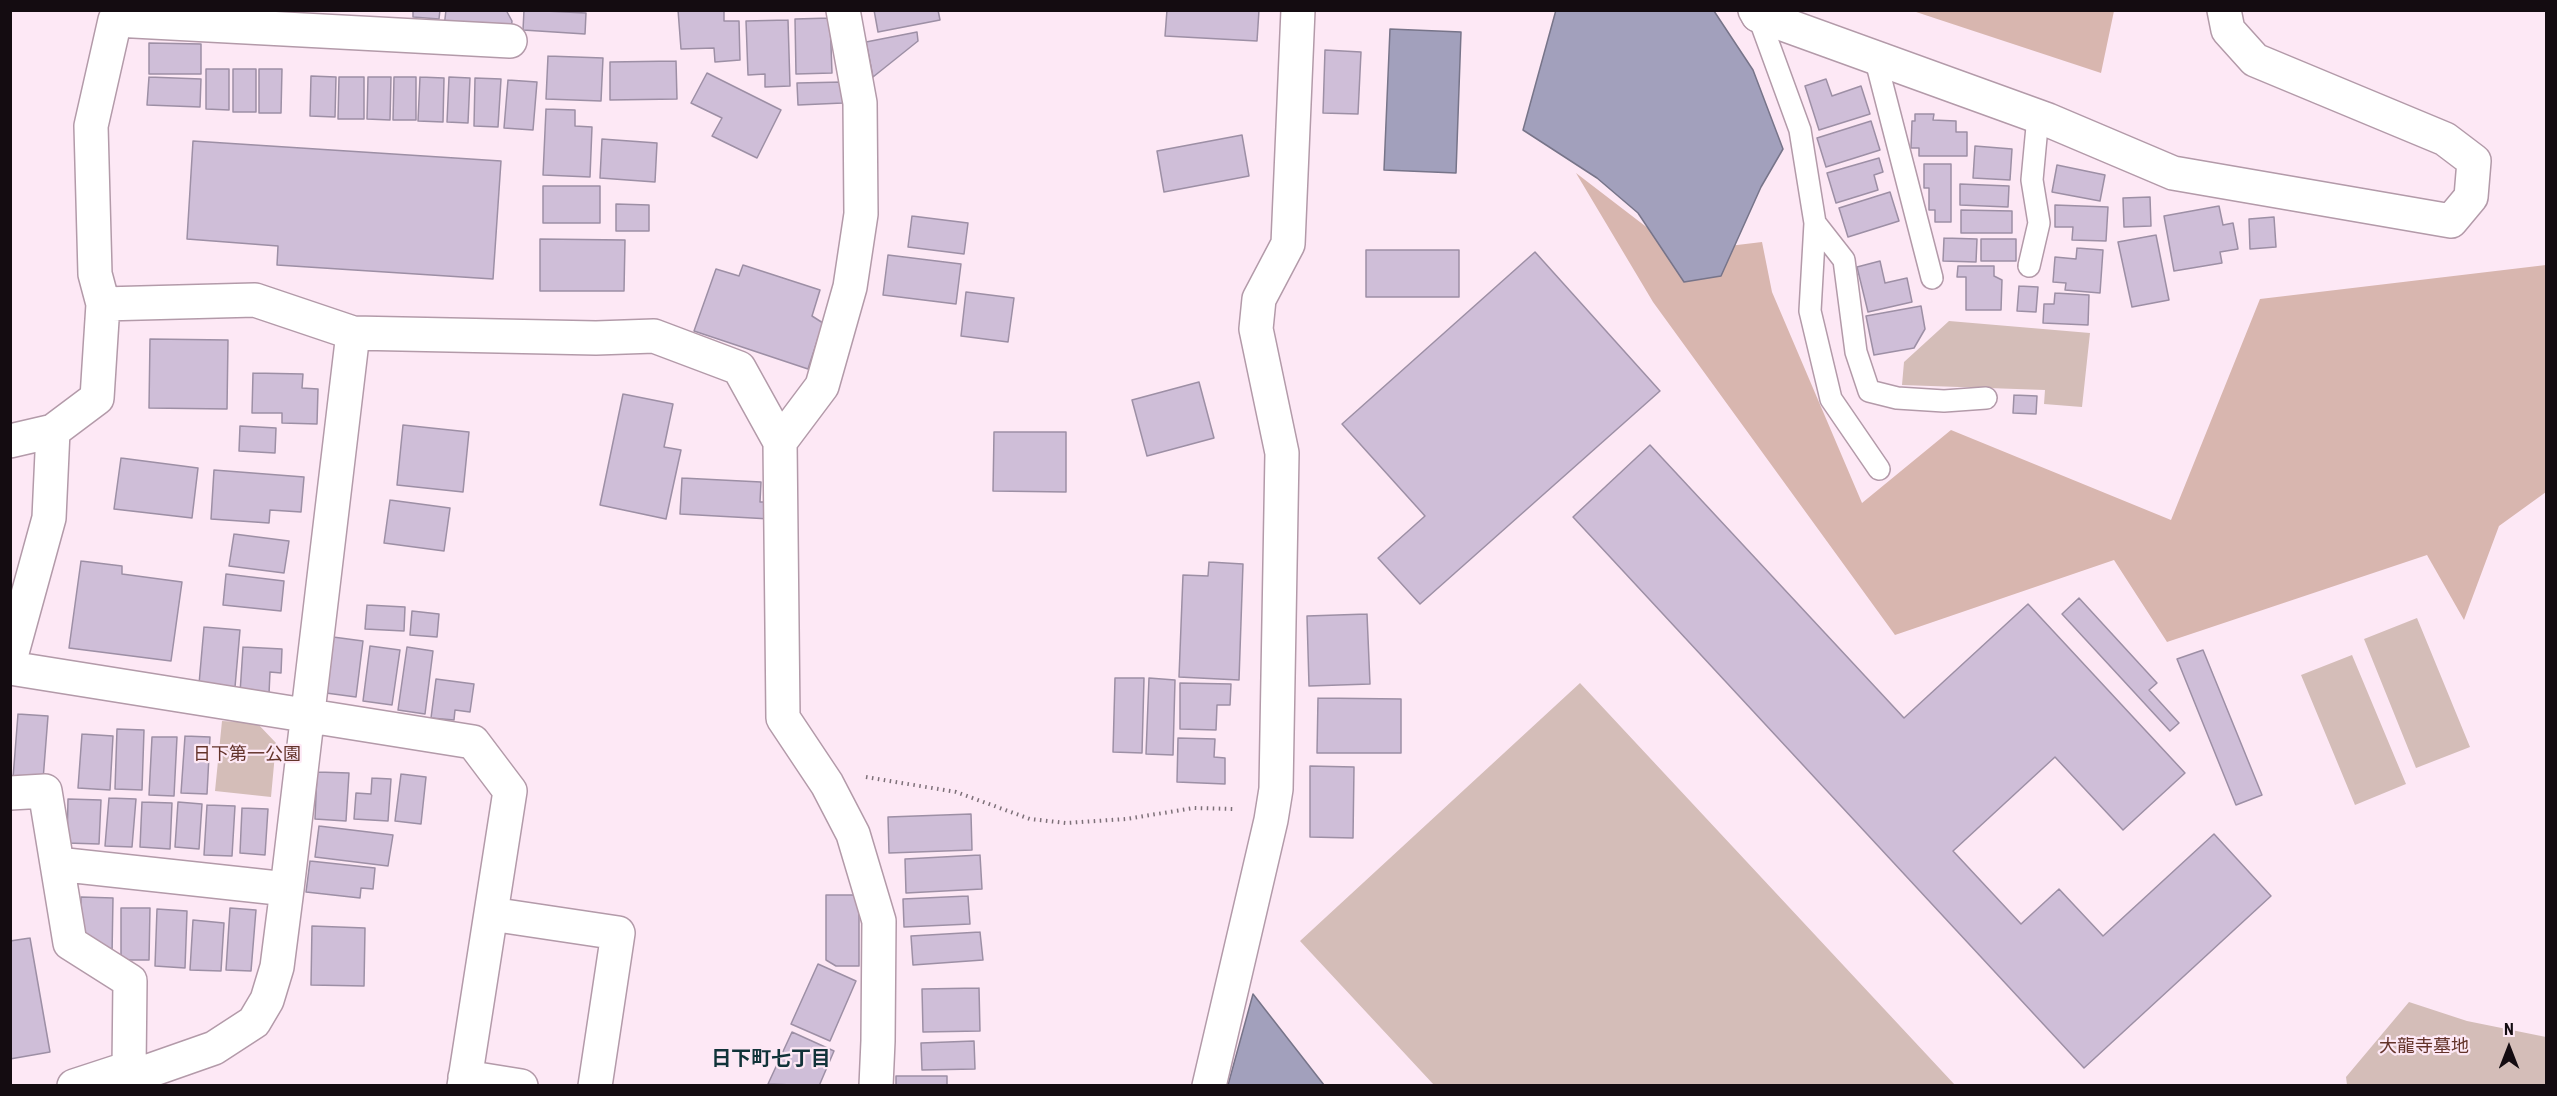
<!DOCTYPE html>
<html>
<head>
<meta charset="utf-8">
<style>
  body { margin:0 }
  #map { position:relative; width:2557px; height:1096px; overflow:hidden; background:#fde8f5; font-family:"Roboto Condensed",sans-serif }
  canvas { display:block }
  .frame { position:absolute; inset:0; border:12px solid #140c11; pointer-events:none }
  .north { position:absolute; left:2479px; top:1018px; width:60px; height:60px; -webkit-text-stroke:4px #fde8f5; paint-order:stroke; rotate:0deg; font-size:16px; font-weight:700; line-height:24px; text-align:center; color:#140c11 }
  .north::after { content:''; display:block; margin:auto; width:21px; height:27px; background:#140c11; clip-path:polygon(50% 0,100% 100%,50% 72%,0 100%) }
</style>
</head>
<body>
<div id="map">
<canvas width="2557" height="1096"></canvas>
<div class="frame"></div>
<div class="north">N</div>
</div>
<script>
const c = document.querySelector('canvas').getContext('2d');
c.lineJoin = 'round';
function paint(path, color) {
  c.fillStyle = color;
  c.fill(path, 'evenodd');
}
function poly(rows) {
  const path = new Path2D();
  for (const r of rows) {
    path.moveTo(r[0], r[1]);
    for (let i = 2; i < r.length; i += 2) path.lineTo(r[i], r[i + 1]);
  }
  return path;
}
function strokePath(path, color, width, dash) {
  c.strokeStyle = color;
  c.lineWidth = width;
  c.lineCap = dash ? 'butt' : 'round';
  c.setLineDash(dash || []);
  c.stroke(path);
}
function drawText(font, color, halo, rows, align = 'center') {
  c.font = font + ' "Roboto Condensed","Noto Sans JP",sans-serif';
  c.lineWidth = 4.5;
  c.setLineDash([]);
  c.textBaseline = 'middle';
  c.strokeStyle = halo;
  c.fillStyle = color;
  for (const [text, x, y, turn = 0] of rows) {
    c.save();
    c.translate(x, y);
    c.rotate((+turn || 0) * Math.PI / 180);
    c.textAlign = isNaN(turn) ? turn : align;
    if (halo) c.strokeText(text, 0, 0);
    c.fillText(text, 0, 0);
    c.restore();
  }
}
const green = poly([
  [1949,321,2090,333,2082,407,2044,404,2045,390,1902,385,1904,362],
  [2417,618,2470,747,2416,768,2364,639],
  [2352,655,2406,784,2355,805,2301,675],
  [1580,683,1955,1085,1434,1085,1300,941],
  [222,721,257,723,276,743,271,797,215,791],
  [2409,1002,2467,1021,2546,1037,2546,1085,2347,1085,2346,1077]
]);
const forest = poly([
  [1913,11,2114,11,2101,73],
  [1576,173,1679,252,1762,242,1772,292,1862,503,1951,430,2171,520,2260,299,2546,265,2546,492,2499,526,2464,620,2427,555,2167,642,2114,560,1895,635,1653,302]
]);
const water = poly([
  [1556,10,1714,11,1753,70,1783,149,1761,187,1721,276,1684,282,1638,213,1597,178,1523,130,1556,10],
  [1390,29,1461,32,1456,173,1384,170,1390,29],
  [1253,994,1324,1085,1228,1085,1253,994]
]);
const building = poly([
  [413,10,440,10,439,19,413,17,413,10],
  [446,10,506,10,512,21,511,32,444,27,446,10],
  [524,10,586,13,585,34,523,30,524,10],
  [678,10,724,10,724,21,739,21,740,60,715,62,714,48,681,49,678,10],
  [874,10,938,10,940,20,878,32,874,10],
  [1167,10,1259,10,1257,41,1165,36,1167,10],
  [830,18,832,73,796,74,795,19,830,18],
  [788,20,790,86,765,87,765,74,748,75,746,21,788,20],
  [917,32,918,41,873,77,866,42,917,32],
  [149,43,201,44,201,74,149,74,149,43],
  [1325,50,1361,52,1358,114,1323,113,1325,50],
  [548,56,603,58,601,101,546,99,548,56],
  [676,61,677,99,610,100,610,62,676,61],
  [206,69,229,69,229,110,206,109,206,69],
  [233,69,256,69,256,112,233,112,233,69],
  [259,69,282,69,281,113,259,113,259,69],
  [707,73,781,110,757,158,712,136,722,118,691,103,707,73],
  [311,76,336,77,335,117,310,116,311,76],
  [149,77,201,79,200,107,147,105,149,77],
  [339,77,364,77,364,119,338,119,339,77],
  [368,77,391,77,390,120,367,119,368,77],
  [394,77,416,77,416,120,393,120,394,77],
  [420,77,444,78,443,122,418,121,420,77],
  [449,77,470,78,468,123,447,122,449,77],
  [475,78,501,79,498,127,474,126,475,78],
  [1826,79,1832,96,1861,86,1870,114,1819,130,1805,86,1826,79],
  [508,80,537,82,533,130,504,128,508,80],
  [843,82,843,103,798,105,797,83,843,82],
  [546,109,575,110,575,126,592,127,590,177,543,175,546,109],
  [1915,114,1934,114,1933,120,1956,121,1956,132,1967,132,1967,156,1919,156,1919,148,1911,148,1912,121,1915,121,1915,114],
  [1871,121,1880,150,1826,167,1817,138,1871,121],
  [1242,135,1249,176,1164,192,1157,151,1242,135],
  [602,139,657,143,655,182,600,178,602,139],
  [193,141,501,161,493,279,277,265,278,246,187,239,193,141],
  [1975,146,2012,149,2010,180,1973,178,1975,146],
  [1879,158,1883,172,1874,175,1878,190,1836,203,1827,173,1879,158],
  [1924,164,1951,164,1951,222,1935,222,1935,210,1929,210,1929,188,1924,188,1924,164],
  [2057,165,2105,175,2100,201,2052,192,2057,165],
  [1960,184,2009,186,2008,207,1960,205,1960,184],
  [543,186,600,186,600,223,543,223,543,186],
  [1890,192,1899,221,1848,237,1839,208,1890,192],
  [2150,197,2151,226,2124,227,2123,198,2150,197],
  [616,204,649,205,649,231,616,231,616,204],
  [2055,205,2108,207,2106,241,2072,240,2073,227,2055,227,2055,205],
  [2219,206,2223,225,2233,223,2238,249,2220,252,2222,263,2174,271,2164,216,2219,206],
  [1961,210,2012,211,2012,233,1961,233,1961,210],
  [912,216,968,223,964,254,908,247,912,216],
  [2274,217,2276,247,2250,249,2249,219,2274,217],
  [2156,235,2169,300,2132,307,2118,242,2156,235],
  [1944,238,1977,239,1976,262,1943,261,1944,238],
  [540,239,625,240,624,291,540,291,540,239],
  [1981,239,2016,239,2016,261,1981,261,1981,239],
  [2077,248,2103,250,2100,293,2065,290,2066,283,2053,282,2055,257,2076,259,2077,248],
  [1366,250,1459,250,1459,297,1366,297,1366,250],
  [1535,252,1660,391,1420,604,1378,558,1425,516,1342,424,1535,252],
  [888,255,961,264,956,304,883,295,888,255],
  [1880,261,1885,283,1907,278,1912,302,1868,312,1857,267,1880,261],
  [743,265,820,290,812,316,823,323,808,369,694,331,716,269,739,276,743,265],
  [1958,266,1994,266,1994,276,2002,280,2001,310,1966,310,1966,277,1957,277,1958,266],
  [2019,286,2038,287,2036,312,2017,311,2019,286],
  [966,292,1014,298,1008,342,961,336,966,292],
  [2055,293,2089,295,2088,325,2043,323,2044,304,2054,304,2055,293],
  [1921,306,1925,329,1914,348,1874,355,1866,316,1921,306],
  [150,339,228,340,227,409,149,408,150,339],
  [253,373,303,374,302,388,318,389,317,424,282,423,282,413,252,413,253,373],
  [1199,382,1214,438,1147,456,1132,400,1199,382],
  [623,394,673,404,664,447,681,450,666,519,600,505,623,394],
  [2014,395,2037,396,2036,414,2013,413,2014,395],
  [403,425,469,432,463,492,397,485,403,425],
  [240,426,276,428,275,453,239,451,240,426],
  [994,432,1066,432,1066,492,993,491,994,432],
  [1650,445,1904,718,2028,604,2185,773,2123,830,2055,757,1953,851,2021,924,2059,889,2103,936,2214,834,2271,896,2084,1068,1573,517,1650,445],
  [121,458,198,468,192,518,114,509,121,458],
  [214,470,304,477,301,512,270,510,269,523,211,519,214,470],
  [682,478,761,482,760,502,771,502,770,519,680,514,682,478],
  [390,500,450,508,444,551,384,543,390,500],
  [234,534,289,541,284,573,229,566,234,534],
  [81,561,122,566,122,574,182,582,171,661,69,648,81,561],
  [1209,562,1243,564,1239,680,1179,677,1183,575,1208,576,1209,562],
  [226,574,284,581,281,611,223,605,226,574],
  [2079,598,2157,683,2149,690,2179,723,2170,731,2062,614,2079,598],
  [367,605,405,607,404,631,365,629,367,605],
  [412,611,439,614,437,637,410,635,412,611],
  [1367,614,1370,684,1309,686,1307,616,1367,614],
  [204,627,240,630,235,687,199,684,204,627],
  [333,637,363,641,356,697,326,693,333,637],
  [370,646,400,650,392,705,363,701,370,646],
  [243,647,282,649,281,673,270,672,269,694,240,693,243,647],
  [407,647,433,651,425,714,398,710,407,647],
  [2203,650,2262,795,2236,805,2177,659,2203,650],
  [1115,678,1144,678,1142,753,1113,752,1115,678],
  [1149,678,1175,680,1173,755,1146,754,1149,678],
  [436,679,474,684,470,712,455,710,454,720,431,718,436,679],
  [1180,683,1231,684,1230,705,1217,705,1216,730,1180,729,1180,683],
  [1318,698,1401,699,1401,753,1317,753,1318,698],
  [18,714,48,716,43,780,13,778,18,714],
  [117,729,144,730,142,790,115,789,117,729],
  [82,734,113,736,110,790,78,788,82,734],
  [185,736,210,737,207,794,181,793,185,736],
  [152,737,177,737,174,796,149,795,152,737],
  [1178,738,1215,739,1214,757,1225,758,1225,784,1177,782,1178,738],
  [1310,766,1354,767,1353,838,1310,837,1310,766],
  [317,772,349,773,346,821,315,819,317,772],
  [401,774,426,777,421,824,395,821,401,774],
  [372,778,391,779,388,821,354,819,356,793,371,794,372,778],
  [109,798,136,799,132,847,105,846,109,798],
  [68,799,101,800,99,844,67,843,68,799],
  [142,802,172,803,170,849,140,847,142,802],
  [178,802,202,804,199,849,175,847,178,802],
  [207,805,235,806,232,856,204,855,207,805],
  [242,808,268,809,265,855,240,853,242,808],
  [971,814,972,850,889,853,888,817,971,814],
  [319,826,393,835,388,866,315,857,319,826],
  [980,855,982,889,906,893,905,859,980,855],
  [310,861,375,868,373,889,361,888,360,898,306,892,310,861],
  [826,895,859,895,859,966,836,966,826,960,826,895],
  [968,896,970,924,904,927,903,899,968,896],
  [81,897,113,898,112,955,80,939,81,897],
  [121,908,150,908,149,960,121,960,121,908],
  [230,908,256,910,251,971,226,970,230,908],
  [157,909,187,911,185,968,155,966,157,909],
  [193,920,224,923,221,971,190,970,193,920],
  [312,926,365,928,364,986,311,985,312,926],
  [980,932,983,960,913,965,911,936,980,932],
  [30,938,50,1052,10,1059,10,941,30,938],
  [818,964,856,981,830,1041,791,1024,818,964],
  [979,988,980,1031,923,1032,922,989,979,988],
  [792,1032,834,1051,819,1086,768,1084,792,1032],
  [974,1041,975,1069,922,1070,921,1043,974,1041],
  [896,1076,947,1076,947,1086,896,1086,896,1076]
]);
const path = poly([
  [866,777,956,792,1030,819,1066,823,1126,819,1194,808,1235,809]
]);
const lane = poly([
  [1758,15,1800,130,1815,223,1810,311,1831,399,1879,469],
  [1875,57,1932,278],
  [1815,223,1844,260,1856,352,1869,391,1897,398,1944,401,1986,398],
  [2029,266,2039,223,2032,180,2038,116]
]);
const street = poly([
  [843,10,860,103,861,214,850,287,822,386,780,442,783,718,827,784,853,834,879,921,878,1041,876,1086],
  [1758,15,2048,120,2173,173,2451,221,2471,197,2474,161,2445,139,2255,60,2228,30,2224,10],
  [103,304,95,274,91,126,115,20,510,41],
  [10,441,53,431],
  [10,660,49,518,53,431,97,398,103,304,255,300,353,333,596,338,654,336,739,368,780,442],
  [10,668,473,742,510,791,464,1086],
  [10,793,45,791,70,943,130,981,129,1068,74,1086],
  [57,864,287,889,353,333],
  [491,914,618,933,595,1086],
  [137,1075,214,1048,254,1022,267,1000,277,967,287,889],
  [465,1077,521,1086],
  [1209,1086,1271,820,1276,789,1282,453,1256,329,1259,299,1288,244,1298,10]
]);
const secondary = poly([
  [1755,10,1758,15]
]);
const parkNames = [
  ["日下第一公園",247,755],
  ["大龍寺墓地",2424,1047]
];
const neighbourhoodNames = [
  ["日下町七丁目",771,1060]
];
paint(green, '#d4bdb8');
paint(forest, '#d8b6af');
paint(water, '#a2a0bc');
strokePath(water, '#777489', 1.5);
paint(building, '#cfbed8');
strokePath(building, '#9d8fa5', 1.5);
strokePath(lane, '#b39aa9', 24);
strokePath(street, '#b39aa9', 36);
strokePath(secondary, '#b39aa9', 36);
strokePath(path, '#7d7078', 4, [1.5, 4.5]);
strokePath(lane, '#fff', 21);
strokePath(street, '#fff', 33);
strokePath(secondary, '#fff', 33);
drawText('18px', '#63332a', '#fde8f5', parkNames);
drawText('bold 20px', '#113339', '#fde8f5', neighbourhoodNames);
</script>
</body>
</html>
